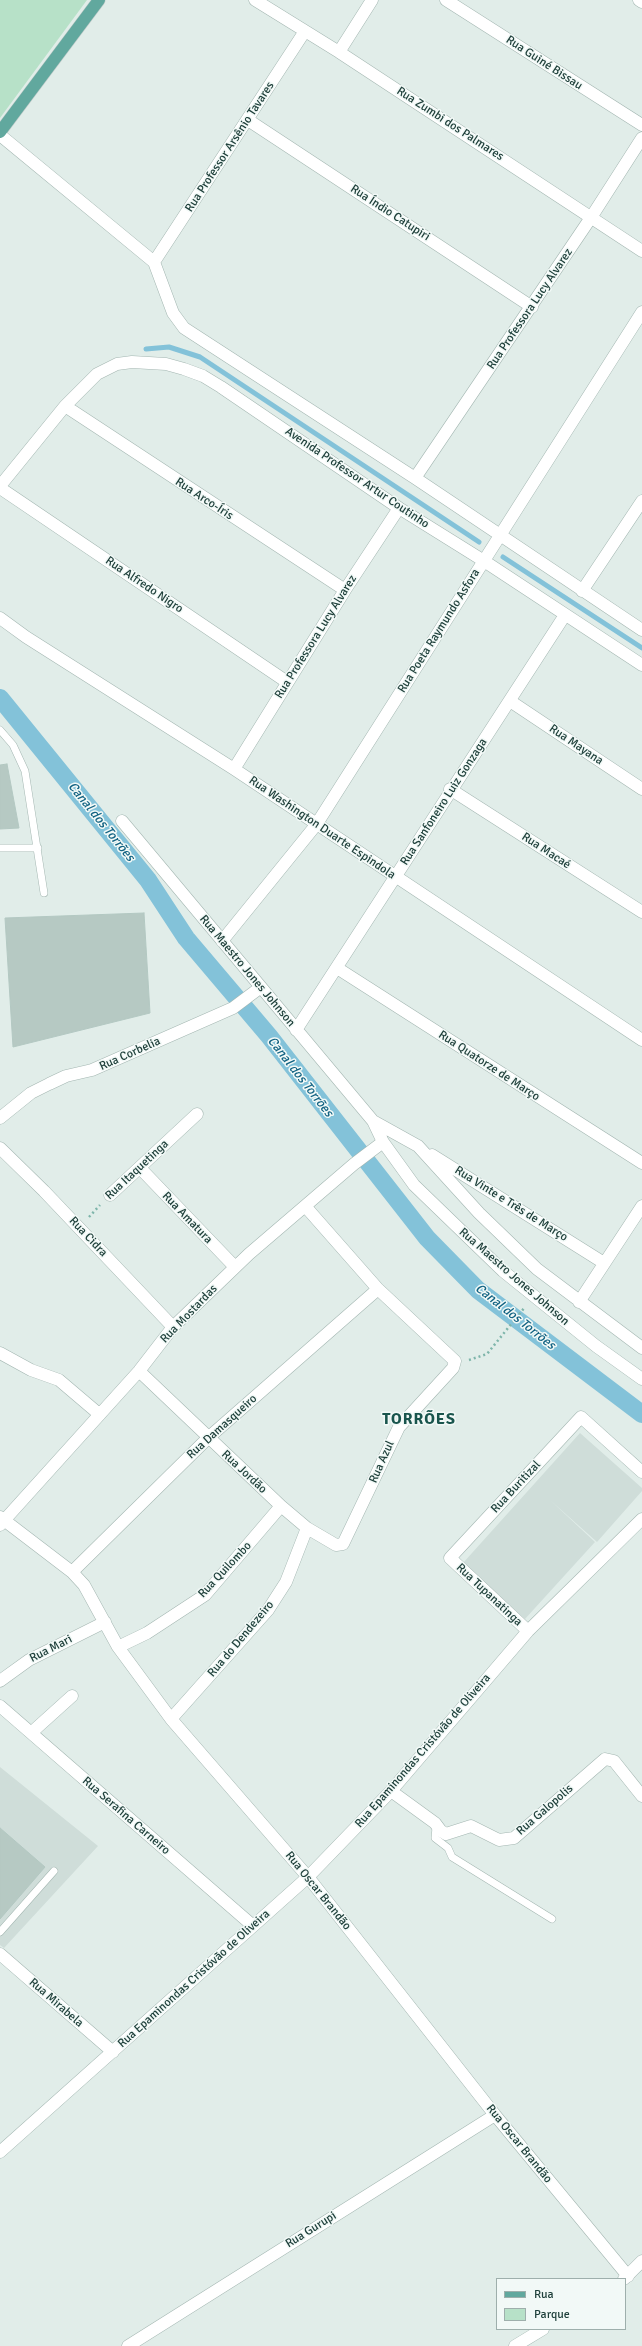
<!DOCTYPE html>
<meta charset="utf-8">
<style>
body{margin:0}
#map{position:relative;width:642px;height:2346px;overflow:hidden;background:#e1ede9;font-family:Signika,sans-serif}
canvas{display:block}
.legend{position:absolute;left:496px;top:2278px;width:130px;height:52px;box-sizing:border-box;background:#f2f9f7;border:1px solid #9eafac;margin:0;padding:5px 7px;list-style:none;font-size:12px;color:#1f403b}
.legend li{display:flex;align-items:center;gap:8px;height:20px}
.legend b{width:20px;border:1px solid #9eafac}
</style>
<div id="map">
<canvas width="642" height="2346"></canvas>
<ul class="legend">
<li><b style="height:5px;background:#61a89e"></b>Rua</li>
<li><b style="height:11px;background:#b7e1c8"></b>Parque</li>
</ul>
</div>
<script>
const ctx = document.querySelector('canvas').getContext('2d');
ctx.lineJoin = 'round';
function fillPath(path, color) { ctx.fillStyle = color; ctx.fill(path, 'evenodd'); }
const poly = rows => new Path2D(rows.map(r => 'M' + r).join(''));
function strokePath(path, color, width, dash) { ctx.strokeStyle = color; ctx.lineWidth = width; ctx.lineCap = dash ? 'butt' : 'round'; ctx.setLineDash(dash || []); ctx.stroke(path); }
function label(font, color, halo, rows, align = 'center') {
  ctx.font = font + ' Signika,sans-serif'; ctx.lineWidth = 3; ctx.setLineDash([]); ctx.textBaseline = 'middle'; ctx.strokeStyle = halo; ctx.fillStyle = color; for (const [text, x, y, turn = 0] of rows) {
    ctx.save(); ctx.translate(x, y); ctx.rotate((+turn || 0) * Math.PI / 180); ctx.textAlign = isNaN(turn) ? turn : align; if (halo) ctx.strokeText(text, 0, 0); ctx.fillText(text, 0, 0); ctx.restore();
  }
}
fillPath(poly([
 [580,1433,642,1488,642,1491,597,1542,550,1500,595,1542,525,1619,463,1563],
 [0,1767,98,1846,4,1948,0,1945]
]), '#cfddd9');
fillPath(poly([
 [0,0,87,0,0,118]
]), '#b7e1c8');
strokePath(poly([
 [146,349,169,347,200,357,479,542],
 [503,557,642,648]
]), '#83c2d9', 5);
strokePath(poly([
 [0,698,148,880,186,938,269,1036,427,1238,478,1290,642,1414]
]), '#83c2d9', 18);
const building = poly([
 [7,764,19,828,0,829,0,765,7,764],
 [144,913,150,1013,13,1047,5,918,144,913],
 [0,1828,45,1867,0,1919,0,1828]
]);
fillPath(building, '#b6c9c3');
strokePath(building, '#b3c8c2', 1);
const service = poly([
 [0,730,13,745,25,771,44,893],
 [0,848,38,848],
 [436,1827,435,1838,448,1848,452,1857,552,1919],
 [0,1932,54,1871]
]);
const minor = poly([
 [255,0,339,52,642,251],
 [446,0,642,125],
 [639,0,642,2],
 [339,52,372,0],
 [248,120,532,307],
 [0,135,154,262],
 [154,262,173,313,184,328,415,478,642,630],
 [154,262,305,31],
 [65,406,345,590],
 [415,478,592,216,642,138],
 [0,486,65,406,97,374,117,364,132,362,166,364,184,369,203,376,221,387,399,508,484,561,642,665],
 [0,488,287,682],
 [582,591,642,501],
 [0,618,26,637,234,769,642,1040],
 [510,701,642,789],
 [234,769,345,590,399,508],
 [450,789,642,912],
 [122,821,373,1121,383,1142,414,1185,503,1271,596,1346,642,1379],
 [222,941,316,825,642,312],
 [337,968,642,1163],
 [296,1030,565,615],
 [0,1118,31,1093,49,1084,66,1076,92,1070,233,1008,261,987],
 [373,1121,418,1146,479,1213,537,1269,642,1348],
 [0,1148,44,1191,173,1327],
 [432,1155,604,1263],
 [140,1168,235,1267],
 [110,1195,197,1114],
 [579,1302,642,1206],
 [0,1353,31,1370,59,1380,99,1414],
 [139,1371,281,1506,307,1528,336,1545,343,1544,399,1427,453,1368,455,1361,378,1289,305,1206],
 [0,1517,72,1572,84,1585,118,1647,171,1719,308,1877,495,2115,628,2276],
 [0,1525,139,1371,173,1327,249,1254,354,1164,383,1142],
 [72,1572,208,1438,378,1289],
 [528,1631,450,1558,581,1417,642,1472],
 [118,1647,147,1633,205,1595,281,1506],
 [0,1681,29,1660,105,1622],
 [0,1706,252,1925],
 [171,1719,268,1610,286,1582,307,1528],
 [31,1733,72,1696],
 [391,1791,435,1823,441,1831,446,1834,471,1826,499,1840,514,1838,605,1759,614,1761,642,1796],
 [0,1954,113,2052],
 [0,2152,308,1877,391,1791,528,1631,642,1519],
 [128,2346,495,2115]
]);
const tertiary = poly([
 [624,2279,642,2261],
 [515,2346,543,2329]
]);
const primary = poly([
 [0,132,99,0]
]);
strokePath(service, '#a3b6b1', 8);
strokePath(minor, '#a3b6b1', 13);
strokePath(tertiary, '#a3b6b1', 13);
strokePath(primary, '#c0cac8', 13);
strokePath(poly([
 [89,1217,100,1205],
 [469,1360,487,1354,525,1307]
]), '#7eb5aa', 2.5, [2, 3]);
strokePath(service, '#fff', 7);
strokePath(minor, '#fff', 12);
strokePath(tertiary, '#fff', 12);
strokePath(primary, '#61a89e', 12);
label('12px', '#1f403b', '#f2f9f7', [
 ["Rua Guiné Bissau",544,63,33],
 ["Rua Zumbi dos Palmares",450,124,33],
 ["Rua Professor Arsênio Tavares",230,147,-57],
 ["Rua Índio Catupiri",390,213,33],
 ["Rua Professora Lucy Alvarez",530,309,-56],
 ["Avenida Professor Artur Coutinho",357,478,34],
 ["Rua Arco-Íris",204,499,33],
 ["Rua Alfredo Nigro",144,585,34],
 ["Rua Poeta Raymundo Asfora",439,631,-58],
 ["Rua Professora Lucy Alvarez",316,637,-58],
 ["Rua Mayana",576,745,34],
 ["Rua Sanfoneiro Luiz Gonzaga",444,802,-57],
 ["Rua Washington Duarte Espindola",322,828,34],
 ["Rua Macaé",546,851,33],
 ["Rua Maestro Jones Johnson",247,971,50],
 ["Rua Corbelia",130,1054,-24],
 ["Rua Quatorze de Março",489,1066,33],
 ["Rua Itaquetinga",137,1170,-43],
 ["Rua Vinte e Três de Março",511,1204,32],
 ["Rua Amatura",187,1218,46],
 ["Rua Cidra",88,1237,47],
 ["Rua Maestro Jones Johnson",514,1277,41],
 ["Rua Mostardas",189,1314,-46],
 ["Rua Damasqueiro",222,1427,-42],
 ["Rua Azul",382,1462,-66],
 ["Rua Jordão",244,1472,43],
 ["Rua Buritizal",516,1487,-47],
 ["Rua Quilombo",225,1570,-47],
 ["Rua Tupanatinga",489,1595,43],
 ["Rua do Dendezeiro",241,1639,-50],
 ["Rua Mari",51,1649,-27],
 ["Rua Epaminondas Cristóvão de Oliveira",423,1751,-49],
 ["Rua Galopolis",545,1810,-41],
 ["Rua Serafina Carneiro",126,1816,41],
 ["Rua Oscar Brandão",318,1891,51],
 ["Rua Epaminondas Cristóvão de Oliveira",194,1979,-42],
 ["Rua Mirabela",56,2003,41],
 ["Rua Oscar Brandão",519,2144,51],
 ["Rua Gurupi",311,2230,-32]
]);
label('italic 13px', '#126383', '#f2f9f7', [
 ["Canal dos Torrões",101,822,51],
 ["Canal dos Torrões",300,1077,52],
 ["Canal dos Torrões",515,1317,38]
]);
ctx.letterSpacing = '1px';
label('bold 16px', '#19554d', '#f2f9f7', [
 ["TORRÕES",419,1420]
]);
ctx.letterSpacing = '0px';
</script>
